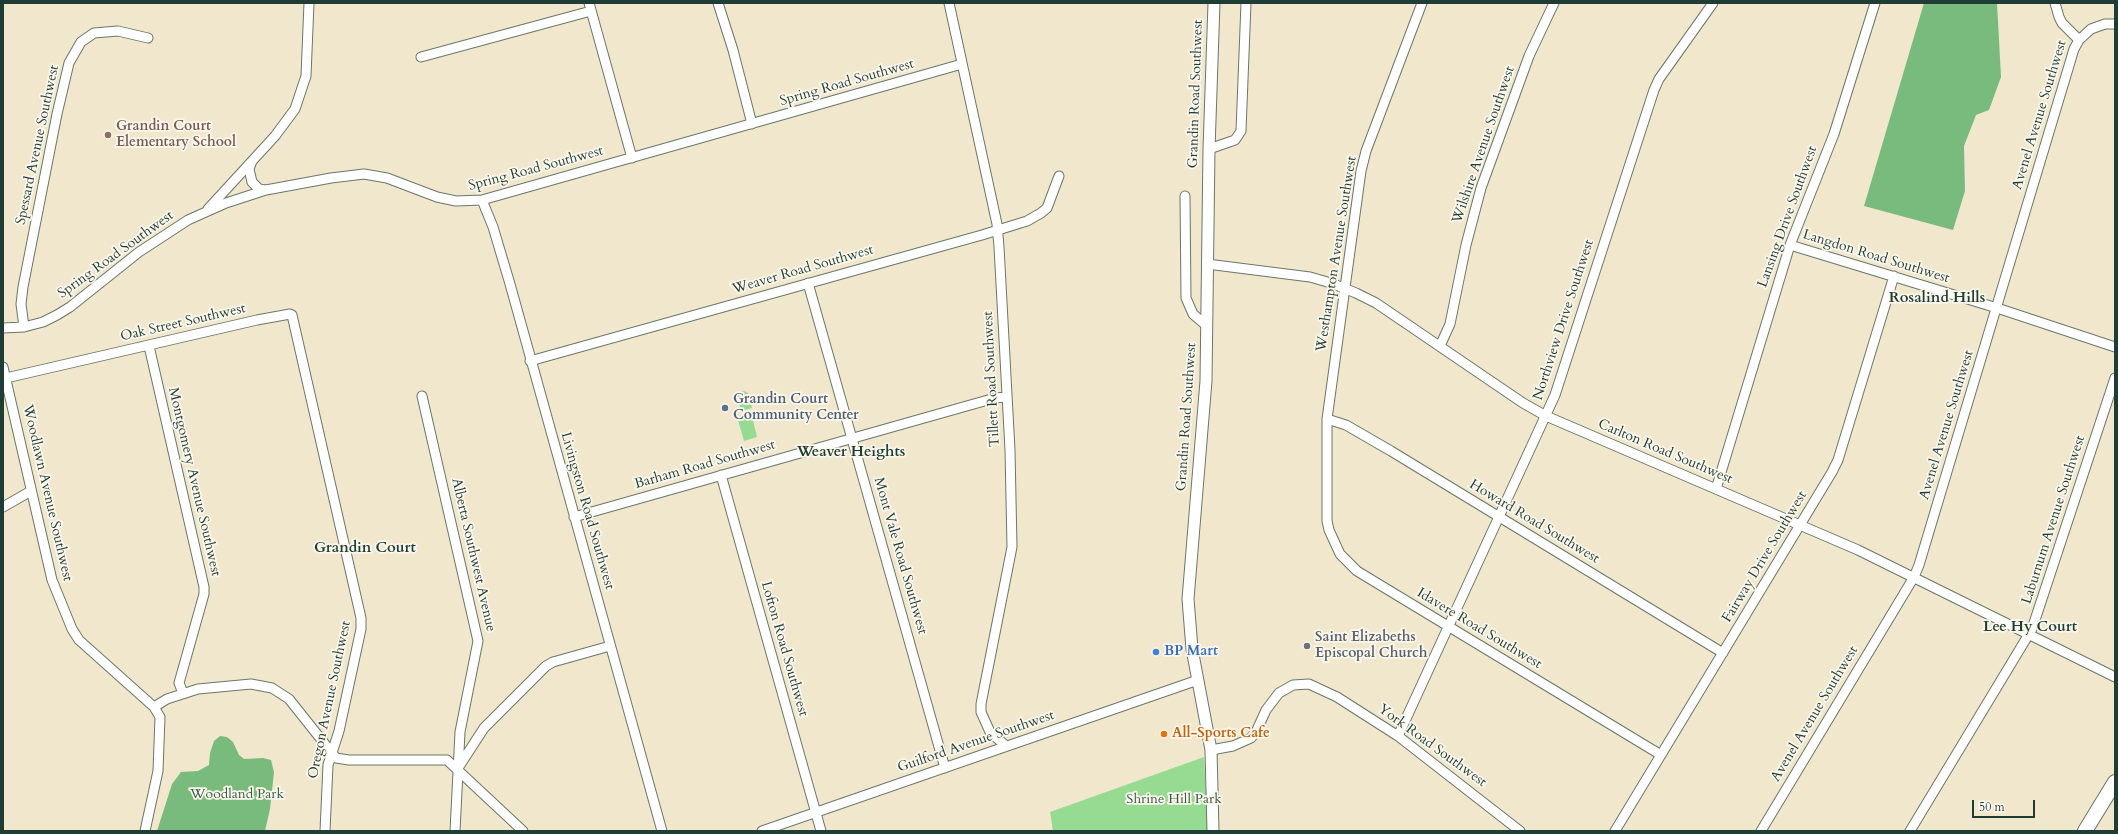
<!DOCTYPE html>
<style>
body{margin:0}
#map{position:relative;width:2118px;height:834px;overflow:hidden;background:#f1e7cd;font-family:Cardo,serif}
canvas{display:block}
.frame{position:absolute;inset:0;border:4px solid #1f3d34;pointer-events:none}
.scale{position:absolute;left:1972px;top:800px;width:63px;height:18px;box-sizing:border-box;border:2px solid #1f3d34;border-top:0;padding-left:5px;font-size:12px;line-height:14px;white-space:nowrap;color:#1f3d34;-webkit-text-stroke:3px #fbf7ec;paint-order:stroke}
</style>
<div id="map">
<canvas width="2118" height="834"></canvas>
<div class="frame"></div>
<div class="scale">50 m</div>
</div>
<script>
const ctx = document.querySelector('canvas').getContext('2d');
ctx.lineJoin = 'round';
function fillPath(path, color) { ctx.fillStyle = color; ctx.fill(path, 'evenodd'); }
const poly = rows => new Path2D(rows.map(r => 'M' + r).join(''));
function strokePath(path, color, width, dash) { ctx.strokeStyle = color; ctx.lineWidth = width; ctx.lineCap = dash ? 'butt' : 'round'; ctx.setLineDash(dash || []); ctx.stroke(path); }
function label(font, color, halo, rows, align = 'center') {
  ctx.font = font + ' Cardo,serif'; ctx.lineWidth = 3.5; ctx.setLineDash([]); ctx.textBaseline = 'middle'; ctx.strokeStyle = halo; ctx.fillStyle = color; for (const [text, x, y, turn = 0] of rows) {
    ctx.save(); ctx.translate(x, y); ctx.rotate((+turn || 0) * Math.PI / 180); ctx.textAlign = isNaN(turn) ? turn : align; if (halo) ctx.strokeText(text, 0, 0); ctx.fillText(text, 0, 0); ctx.restore();
  }
}
fillPath(poly([
 [744,391,748,393,752,408,741,411,737,396,738,393],
 [752,416,757,437,744,441,738,420],
 [1204,757,1208,831,1053,831,1050,812]
]), '#97db92');
fillPath(poly([
 [1924,3,1997,3,2001,77,1989,110,1976,115,1964,146,1965,191,1953,230,1864,206],
 [220,736,227,737,233,742,239,755,244,759,263,758,271,760,274,772,270,809,265,831,157,831,172,784,181,772,198,771,209,765,210,753,214,741]
]), '#79bb7c');
const minor = poly([
 [589,3,632,158],
 [718,3,733,50,752,124],
 [949,3,997,224,999,247,1010,450,1012,547,981,704,981,712,990,732,1006,746],
 [1422,3,1366,151,1361,171,1327,419,1327,521,1329,530,1340,554,1357,571,1661,755],
 [2055,3,2059,17,2062,23,2079,40],
 [421,57,591,11],
 [1209,149,1235,140,1241,131,1246,3],
 [252,161,249,169,252,182,259,189,266,190],
 [1185,196,1186,298,1193,314,1207,326],
 [482,200,493,227,510,284,662,831],
 [208,209,275,136,295,109,306,76,309,3],
 [1790,245,1997,308,2115,347],
 [1207,264,1310,277,1331,283,1356,293,1376,303,1523,403,1546,416,1858,550,2115,677],
 [808,283,945,768],
 [24,327,21,304,23,287,57,114,69,63,81,42,94,33,118,31,148,38],
 [3,328,24,327,43,322,57,315,70,307,139,252,188,220,226,203,266,190,331,178,364,174,387,178,437,197,456,201,482,200,962,64],
 [149,346,204,587,204,594,179,683,183,693],
 [1440,346,1450,324,1466,245,1481,188,1529,56,1554,3],
 [530,361,982,235,1027,221,1041,213,1047,208,1059,176],
 [3,367,52,580,72,629,79,640,154,707,160,717,158,771,145,831],
 [6,378,257,320,290,314,292,315,361,618,361,629,339,731,328,765,325,831],
 [422,396,478,641,460,732,455,831],
 [1327,419,1346,425,1391,451,1723,653],
 [721,475,821,831],
 [1716,489,1790,245,1834,134,1875,3],
 [3,507,31,491],
 [574,517,995,398,1006,397],
 [154,707,167,699,198,689,251,684,272,688,289,699,336,758,349,760,447,760,523,831],
 [1398,736,1555,395,1654,90,1659,79,1713,3],
 [1211,750,1233,746,1251,738,1256,732,1266,710,1279,693,1293,685,1309,684,1337,697,1398,736,1520,831],
 [458,768,484,728,546,666,553,662,610,646],
 [762,831,1198,680],
 [1615,831,1832,472,1838,460,1894,276],
 [1761,831,1914,577,1919,565,2074,49,2079,40,2091,29,2105,24,2115,24],
 [1910,831,2032,629,2115,378]
]);
const tertiary = poly([
 [1213,831,1211,750,1192,649,1188,599,1206,381,1209,149,1214,3]
]);
const primary = poly([
 [2085,831,2115,782]
]);
strokePath(minor, '#68786a', 11);
strokePath(tertiary, '#68786a', 13);
strokePath(primary, '#68786a', 16);
strokePath(minor, '#fff', 9);
strokePath(tertiary, '#fff', 11);
strokePath(primary, '#fff', 14);
for (const [x, y, r, color] of [
 [108,135,4,"#8d6e63"],
 [725,408,4,"#5c6f8a"],
 [1307,646,4,"#6b7280"],
 [1156,652,4,"#3f7fe0"],
 [1164,734,4,"#e8710a"]
]) { const dot = new Path2D(); dot.arc(x, y, r, 0, 2 * Math.PI); ctx.fillStyle = color; ctx.fill(dot); strokePath(dot, '#fbf7ec', 1.5); }
label('14px', '#1f3d34', '#fbf7ec', [
 ["Spring Road Southwest",847,83,-16],
 ["Grandin Road Southwest",1196,94,-88],
 ["Avenel Avenue Southwest",2040,115,-73],
 ["Spessard Avenue Southwest",38,145,-78],
 ["Wilshire Avenue Southwest",1484,145,-71],
 ["Spring Road Southwest",536,169,-15],
 ["Lansing Drive Southwest",1788,217,-70],
 ["Westhampton Avenue Southwest",1337,254,-81],
 ["Spring Road Southwest",116,255,-36],
 ["Langdon Road Southwest",1876,257,17],
 ["Weaver Road Southwest",803,270,-16],
 ["Northview Drive Southwest",1564,320,-72],
 ["Oak Street Southwest",183,323,-13],
 ["Tillett Road Southwest",992,379,-93],
 ["Grandin Road Southwest",1187,417,-86],
 ["Avenel Avenue Southwest",1947,425,-73],
 ["Carlton Road Southwest",1665,452,23],
 ["Barham Road Southwest",705,465,-16],
 ["Montgomery Avenue Southwest",194,482,77],
 ["Woodlawn Avenue Southwest",47,493,77],
 ["Livingston Road Southwest",587,511,74],
 ["Laburnum Avenue Southwest",2054,520,-72],
 ["Howard Road Southwest",1534,522,31],
 ["Alberta Southwest Avenue",473,555,77],
 ["Mont Vale Road Southwest",900,556,74],
 ["Fairway Drive Southwest",1765,557,-59],
 ["Idavere Road Southwest",1479,629,31],
 ["Lofton Road Southwest",784,649,74],
 ["Oregon Avenue Southwest",330,700,-78],
 ["Avenel Avenue Southwest",1815,714,-59],
 ["Guilford Avenue Southwest",976,742,-19],
 ["York Road Southwest",1432,746,36]
]);
label('bold 14px', '#785e54', '#fbf7ec', [
 ["Grandin Court",116,127],
 ["Elementary School",116,143]
], 'left');
label('bold 14px', '#4e5e75', '#fbf7ec', [
 ["Grandin Court",733,400],
 ["Community Center",733,416]
], 'left');
label('bold 14px', '#5b616d', '#fbf7ec', [
 ["Saint Elizabeths",1315,638],
 ["Episcopal Church",1315,654]
], 'left');
label('bold 14px', '#366cbe', '#fbf7ec', [
 ["BP Mart",1164,652]
], 'left');
label('bold 14px', '#c56008', '#fbf7ec', [
 ["All-Sports Cafe",1172,734]
], 'left');
label('14px', '#375d47', '#fbf7ec', [
 ["Woodland Park",237,795],
 ["Shrine Hill Park",1174,800]
]);
label('bold 15px', '#1f3d34', '#fbf7ec', [
 ["Rosalind Hills",1937,299],
 ["Weaver Heights",851,453],
 ["Grandin Court",365,549],
 ["Lee Hy Court",2030,628]
]);
</script>
